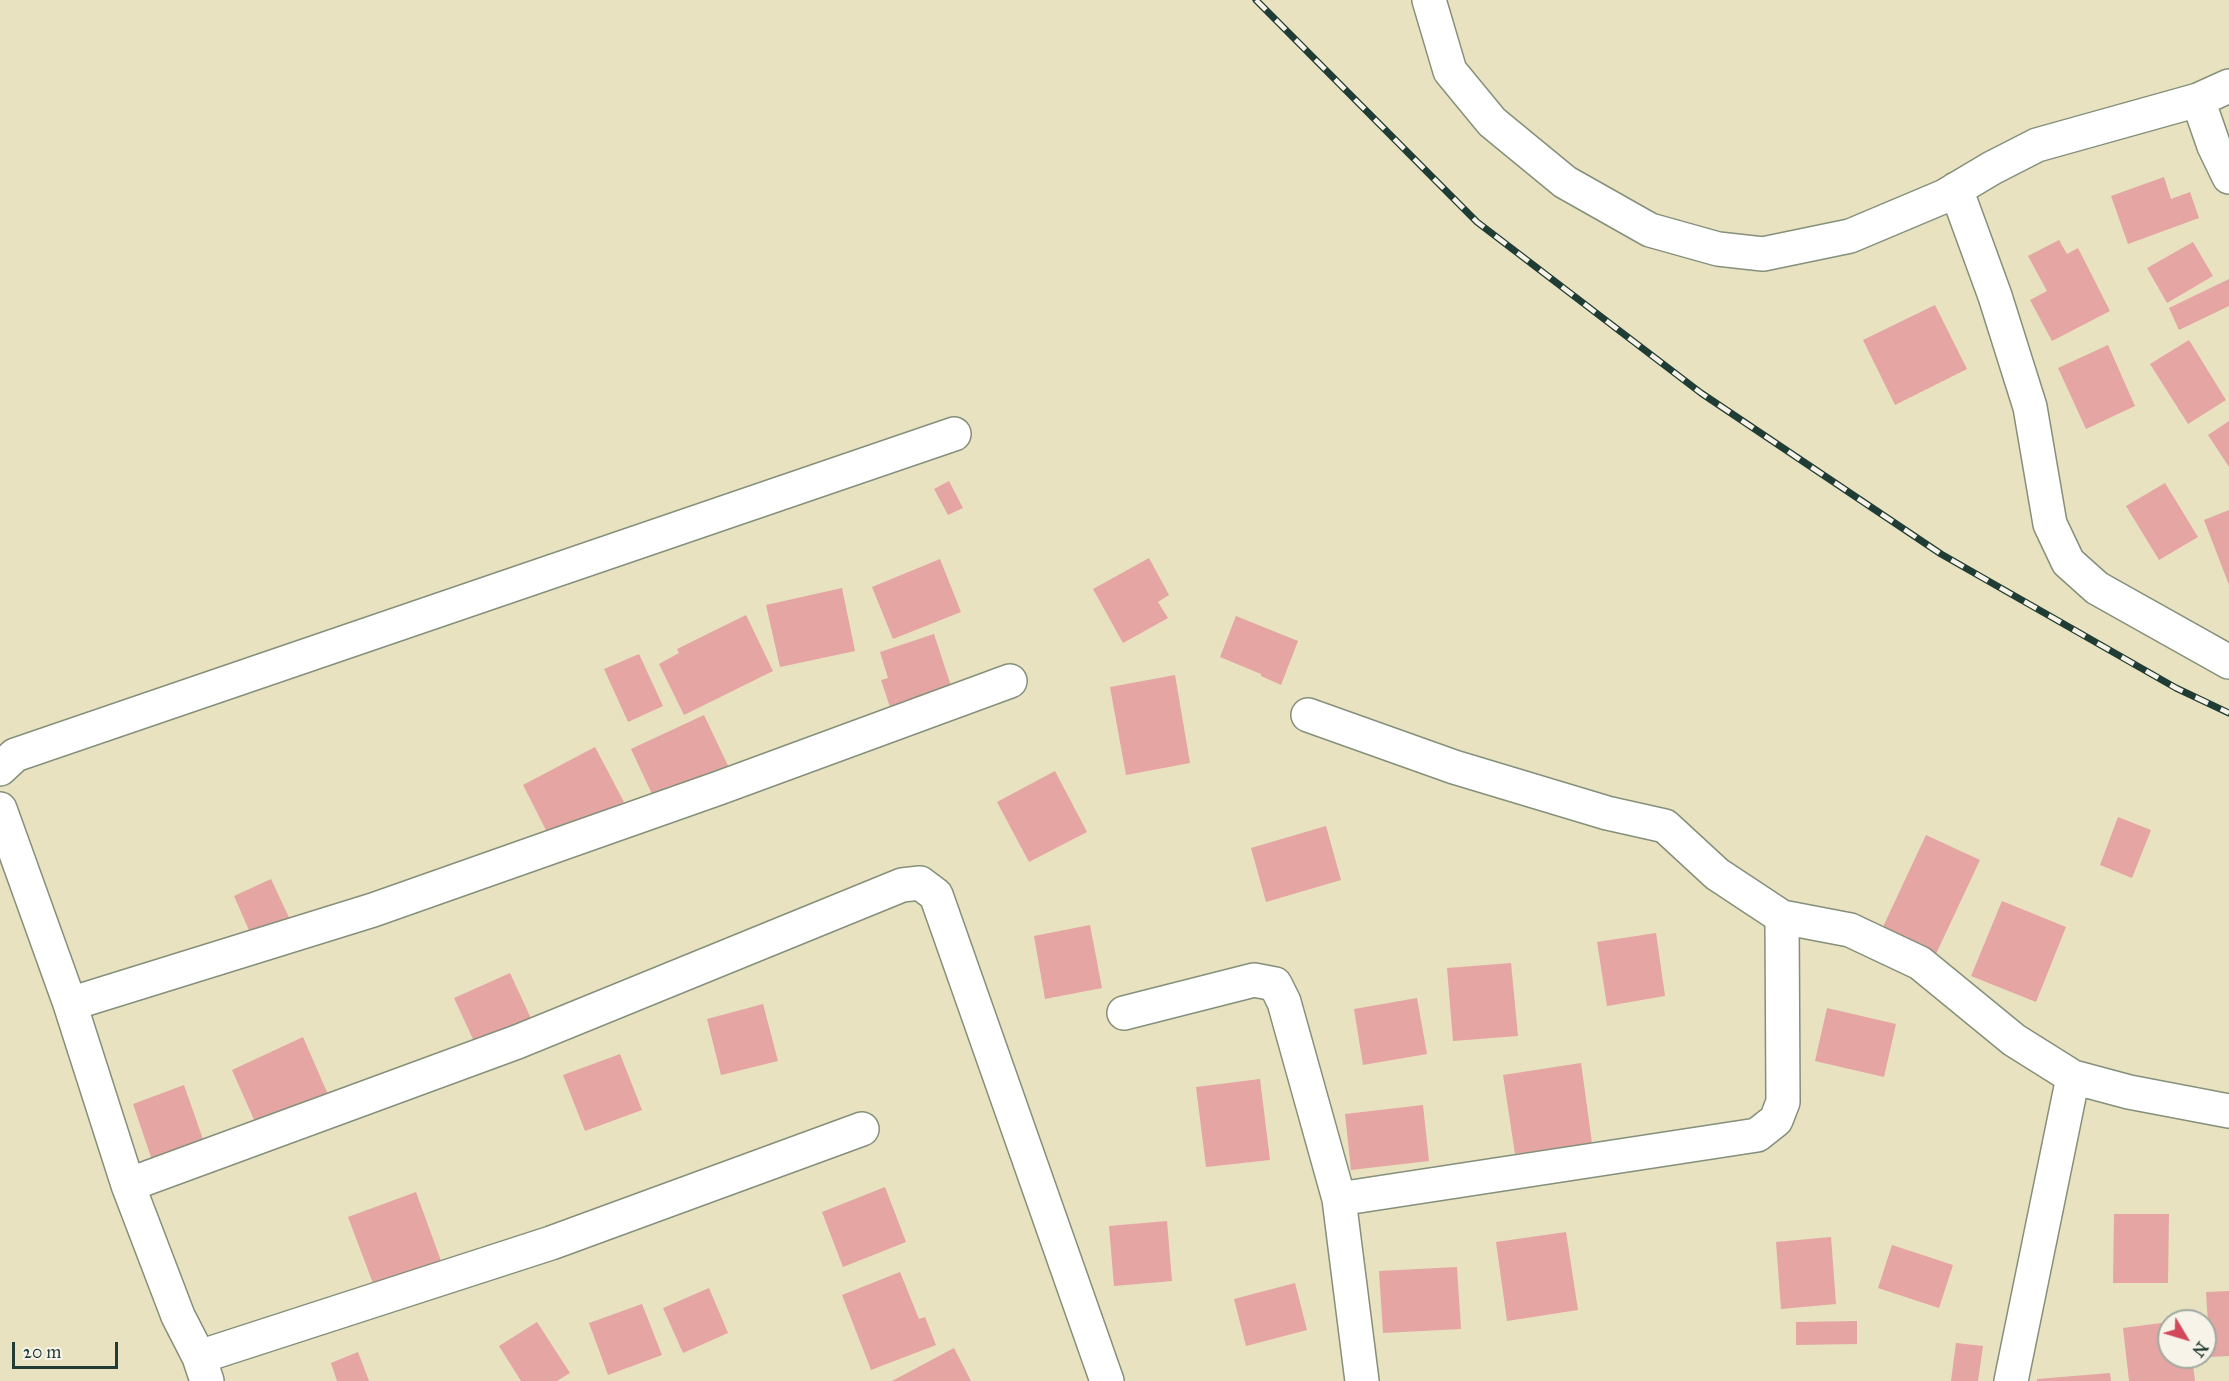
<!DOCTYPE html>
<style>
body{margin:0}
#map{position:relative;width:2229px;height:1381px;overflow:hidden;background:#e8e2c1;font-family:"IM FELL Great Primer",serif}
canvas{display:block}
.north{position:absolute;left:2157px;top:1309px;width:60px;height:60px;box-sizing:border-box;background:#f7f3e8;border:2px solid #a1aaa0;border-radius:50%;rotate:128deg;font-size:16px;font-weight:700;line-height:24px;text-align:center;color:#1f3d34}
.north::after{content:'';display:block;margin:auto;width:21px;height:27px;background:#d1495b;clip-path:polygon(50% 0,100% 100%,50% 72%,0 100%)}
.scale{position:absolute;left:12px;top:1342px;width:106px;height:27px;box-sizing:border-box;border:3px solid #1f3d34;border-top:0;padding-left:8px;font-size:18px;line-height:21px;white-space:nowrap;color:#1f3d34;-webkit-text-stroke:4px #f7f3e8;paint-order:stroke}
</style>
<div id="map">
<canvas width="2229" height="1381"></canvas>
<div class="north">N</div>
<div class="scale">20 m</div>
</div>
<script>
const ctx = document.querySelector('canvas').getContext('2d');
ctx.lineJoin = 'round';
function fillPath(path, color) { ctx.fillStyle = color; ctx.fill(path, 'evenodd'); }
const poly = rows => new Path2D(rows.map(r => 'M' + r).join(''));
function strokePath(path, color, width, dash) { ctx.strokeStyle = color; ctx.lineWidth = width; ctx.lineCap = dash ? 'butt' : 'round'; ctx.setLineDash(dash || []); ctx.stroke(path); }
fillPath(poly([
 [2164,177,2171,199,2190,192,2199,218,2128,244,2111,196],
 [2059,240,2067,254,2078,248,2110,311,2052,341,2030,300,2047,291,2028,256],
 [2193,242,2213,276,2167,303,2147,268],
 [2229,279,2229,306,2179,330,2169,308],
 [1935,305,1967,369,1895,405,1863,340],
 [2189,340,2226,400,2188,424,2150,364],
 [2108,345,2135,406,2086,429,2058,368],
 [2229,421,2229,467,2208,435],
 [949,481,963,508,948,515,934,489],
 [2165,483,2198,537,2159,560,2126,506],
 [2229,510,2229,585,2204,520],
 [1149,558,1169,595,1158,602,1168,618,1123,643,1093,589],
 [940,559,961,612,893,639,872,587],
 [842,588,855,651,780,667,766,605],
 [746,615,773,671,684,715,659,664,679,653,677,649],
 [1236,616,1298,641,1281,685,1261,676,1261,674,1220,657],
 [934,634,952,689,891,710,881,680,888,678,880,652],
 [639,654,663,706,628,722,604,669],
 [1175,675,1190,763,1126,775,1110,687],
 [704,715,731,772,658,807,631,749],
 [595,747,624,802,551,840,523,785],
 [1055,771,1087,832,1029,862,997,802],
 [2118,817,2151,830,2132,878,2100,865],
 [1326,826,1341,880,1266,902,1251,848],
 [1926,835,1980,860,1935,956,1881,931],
 [271,879,293,926,255,944,234,896],
 [2002,901,2066,927,2036,1002,1971,976],
 [1090,925,1102,988,1045,999,1034,936],
 [1656,933,1665,996,1607,1006,1597,942],
 [1511,963,1518,1036,1453,1041,1447,968],
 [510,973,534,1025,478,1050,454,998],
 [1417,998,1427,1054,1363,1065,1354,1009],
 [763,1004,778,1061,721,1075,707,1019],
 [1827,1008,1896,1024,1884,1077,1815,1061],
 [303,1037,330,1099,259,1131,232,1070],
 [620,1054,642,1110,585,1131,563,1075],
 [1581,1063,1592,1143,1515,1154,1503,1075],
 [1260,1079,1270,1160,1206,1167,1196,1087],
 [184,1085,205,1145,153,1163,133,1104],
 [1423,1105,1429,1161,1351,1170,1345,1114],
 [885,1187,906,1242,843,1267,822,1212],
 [416,1192,441,1261,374,1286,348,1217],
 [2114,1214,2169,1214,2168,1283,2113,1283],
 [1167,1221,1172,1281,1114,1286,1109,1226],
 [1566,1232,1578,1310,1507,1321,1496,1242],
 [1831,1237,1836,1304,1781,1309,1776,1242],
 [1892,1245,1953,1265,1939,1308,1878,1288],
 [1457,1267,1461,1329,1383,1333,1379,1271],
 [900,1272,919,1319,925,1317,936,1345,871,1370,842,1295],
 [1295,1283,1307,1330,1246,1346,1234,1299],
 [709,1288,728,1333,683,1353,663,1308],
 [2229,1291,2229,1356,2210,1357,2206,1292],
 [642,1304,662,1355,608,1375,589,1323],
 [1857,1321,1857,1344,1796,1345,1796,1322],
 [537,1322,570,1373,557,1381,521,1381,499,1346],
 [2169,1322,2169,1357,2192,1357,2195,1381,2129,1381,2123,1328],
 [1956,1343,1983,1346,1978,1381,1951,1381],
 [954,1348,971,1381,892,1381],
 [358,1352,369,1381,337,1381,331,1363],
 [2110,1373,2111,1381,2037,1381,2037,1379]
]), '#e4a5a3');
const minor = poly([
 [1429,0,1450,71,1492,122,1565,182,1650,230,1718,249,1763,254,1850,236,1945,196,1992,168,2037,145,2198,100,2229,86],
 [2198,100,2214,146,2229,177],
 [1956,189,1995,296,2030,407,2050,524,2068,562,2097,588,2229,662],
 [1308,715,1454,767,1607,813,1665,826,1717,874,1782,917,1850,930,1920,963,2014,1040,2073,1077,2129,1092,2229,1111],
 [0,769,15,755,954,434],
 [0,809,70,1004,128,1185,178,1316,199,1357,207,1381],
 [70,1004,373,910,719,788,1010,681],
 [1124,1013,1254,980,1275,984,1284,1002,1339,1199,1362,1381],
 [128,1185,517,1042,902,885,920,883,936,895,1107,1381],
 [1339,1199,1757,1135,1776,1120,1783,1102,1782,917],
 [199,1357,551,1243,862,1129],
 [2011,1381,2073,1077]
]);
strokePath(minor, '#84907a', 36);
strokePath(minor, '#fff', 33);
const rail = poly([
 [1256,0,1477,222,1701,393,1941,554,2176,688,2229,713]
]);
strokePath(rail, '#1f3d34', 7);
strokePath(rail, '#f7f3e8', 4.5, [14]);
</script>
